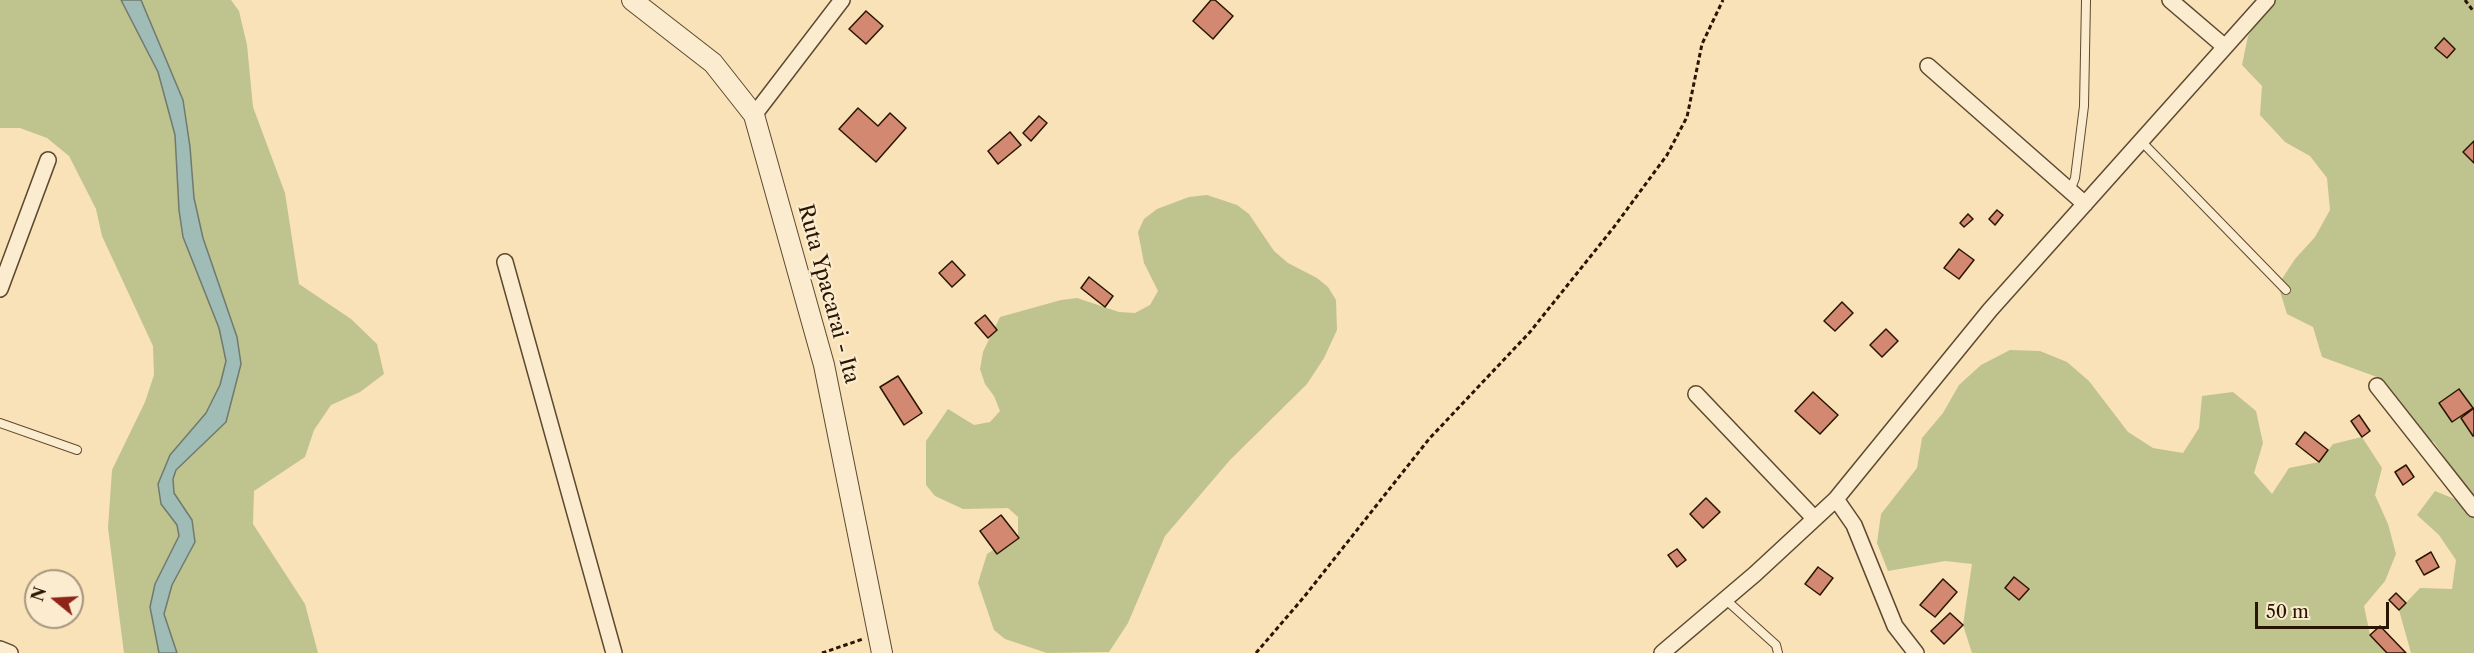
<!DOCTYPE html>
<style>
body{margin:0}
#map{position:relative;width:2474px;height:653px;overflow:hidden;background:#f9e2b7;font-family:"Libre Caslon Text",serif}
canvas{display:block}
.north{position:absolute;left:24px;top:569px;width:60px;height:60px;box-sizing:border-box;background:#fbecd0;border:2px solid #a7967e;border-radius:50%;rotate:288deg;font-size:16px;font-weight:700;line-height:24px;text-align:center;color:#291602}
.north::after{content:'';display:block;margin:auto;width:21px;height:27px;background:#8f2418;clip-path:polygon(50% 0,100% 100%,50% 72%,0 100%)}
.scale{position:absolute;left:2255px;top:602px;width:134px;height:27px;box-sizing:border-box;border:3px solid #291602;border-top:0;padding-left:8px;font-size:18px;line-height:21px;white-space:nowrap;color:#291602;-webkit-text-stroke:4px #fbecd0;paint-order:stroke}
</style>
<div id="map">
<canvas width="2474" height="653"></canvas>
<div class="north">N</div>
<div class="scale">50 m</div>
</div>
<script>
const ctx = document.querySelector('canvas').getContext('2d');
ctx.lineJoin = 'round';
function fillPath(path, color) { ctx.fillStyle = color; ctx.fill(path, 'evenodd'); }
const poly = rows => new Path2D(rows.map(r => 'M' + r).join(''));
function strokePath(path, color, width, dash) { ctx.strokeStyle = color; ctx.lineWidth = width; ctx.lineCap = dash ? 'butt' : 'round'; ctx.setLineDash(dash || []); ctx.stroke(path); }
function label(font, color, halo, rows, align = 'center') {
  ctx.font = font + ' "Libre Caslon Text",serif'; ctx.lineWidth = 4.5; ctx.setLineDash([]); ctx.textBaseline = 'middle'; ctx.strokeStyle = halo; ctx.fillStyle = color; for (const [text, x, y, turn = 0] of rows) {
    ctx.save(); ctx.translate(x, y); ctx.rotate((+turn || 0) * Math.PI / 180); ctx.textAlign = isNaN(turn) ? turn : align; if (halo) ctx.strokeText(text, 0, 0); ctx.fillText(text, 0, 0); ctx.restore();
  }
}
fillPath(poly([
 [0,0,231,0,239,11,247,45,253,107,285,193,299,284,351,319,377,344,384,374,360,392,331,405,314,430,305,457,254,491,253,524,305,604,318,653,124,653,108,528,112,470,145,402,154,375,153,346,102,236,96,209,69,156,47,138,20,128,0,128],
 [2272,0,2474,0,2474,501,2434,442,2406,431,2394,403,2377,377,2322,357,2313,327,2287,314,2278,285,2295,259,2315,237,2330,210,2327,178,2310,156,2285,142,2260,115,2262,86,2242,65,2248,36],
 [1207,195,1237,205,1249,214,1274,251,1288,263,1317,278,1328,287,1336,300,1337,330,1324,358,1307,384,1230,460,1165,536,1128,623,1109,652,1047,653,1005,639,994,630,978,583,987,554,1002,544,1018,538,1018,517,1008,508,963,509,935,496,926,485,926,441,948,409,974,425,990,422,1000,411,994,396,985,384,980,369,983,352,1000,317,1061,300,1077,298,1119,312,1135,313,1150,305,1158,291,1144,263,1138,232,1144,219,1157,209,1189,197],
 [2010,350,2040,351,2067,362,2089,381,2128,432,2153,448,2183,453,2199,428,2202,396,2233,392,2256,411,2263,443,2254,473,2272,494,2289,468,2319,462,2333,444,2362,437,2382,468,2375,495,2388,524,2396,554,2385,581,2364,606,2370,635,2387,653,1972,653,1963,625,1972,564,1945,561,1888,571,1877,543,1881,514,1917,468,1922,438,1943,413,1959,385,1981,365],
 [2435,491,2462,502,2474,511,2474,653,2411,653,2399,610,2420,588,2452,589,2456,560,2439,535,2417,515]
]), '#bfc38e');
const water = poly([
 [121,0,141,0,183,100,190,147,194,198,203,238,237,337,241,364,226,422,176,470,173,479,174,493,192,520,195,542,172,585,164,614,177,653,159,653,150,607,155,584,179,536,177,525,161,504,158,484,170,455,206,413,220,385,226,361,219,328,183,237,179,210,175,135,158,72,121,0]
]);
fillPath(water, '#a0bcb6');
strokePath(water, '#707a6e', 1.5);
const building = poly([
 [1211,0,1215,0,1233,16,1213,39,1193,21,1211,0],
 [866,11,883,26,866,44,849,29,866,11],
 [2444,38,2455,49,2447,58,2435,48,2444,38],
 [858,108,878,126,890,113,906,128,876,162,839,129,858,108],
 [1039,116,1047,123,1031,141,1023,133,1039,116],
 [1010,132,1021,145,998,164,988,151,1010,132],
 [2474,141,2474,163,2463,152,2474,141],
 [1997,210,2003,215,1995,225,1989,219,1997,210],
 [1968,214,1973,219,1964,227,1960,223,1968,214],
 [1959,249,1974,260,1959,279,1944,268,1959,249],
 [952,261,965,275,952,287,939,273,952,261],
 [1089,277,1113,296,1105,307,1081,288,1089,277],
 [1842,302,1853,313,1835,331,1824,321,1842,302],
 [985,315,997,330,988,338,975,323,985,315],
 [1886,329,1898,341,1882,357,1870,345,1886,329],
 [898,376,922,413,904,425,880,387,898,376],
 [2459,389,2473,408,2452,422,2439,403,2459,389],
 [1813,392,1838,415,1820,434,1795,411,1813,392],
 [2474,408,2474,436,2473,436,2461,418,2474,408],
 [2359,415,2370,431,2362,437,2351,421,2359,415],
 [2305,432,2328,450,2319,462,2296,444,2305,432],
 [2406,465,2414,477,2403,485,2395,472,2406,465],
 [1706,498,1720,512,1703,528,1690,514,1706,498],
 [1001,515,1019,538,997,554,980,531,1001,515],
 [1677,549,1686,560,1677,567,1668,555,1677,549],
 [2431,552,2439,567,2424,575,2416,561,2431,552],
 [1818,567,1833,578,1820,595,1805,584,1818,567],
 [2014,577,2029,589,2019,600,2005,588,2014,577],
 [1943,579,1957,592,1935,617,1920,605,1943,579],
 [2396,593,2406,603,2399,610,2389,600,2396,593],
 [1950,613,1963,625,1944,644,1931,631,1950,613],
 [2380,626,2406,653,2387,653,2370,635,2380,626]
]);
fillPath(building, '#d38871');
strokePath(building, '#291602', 1.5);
const service = poly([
 [2141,141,2286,290],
 [2070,191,2075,178,2084,106,2086,0],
 [0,423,77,450],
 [1725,599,1776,645,1778,653]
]);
const minor = poly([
 [2170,0,2225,47],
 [1928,66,2085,204],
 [754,115,842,0],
 [505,262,614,653],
 [0,289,48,160],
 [2377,386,2474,509],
 [1696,394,1814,518],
 [1836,499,1854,525,1895,626,1916,653],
 [0,649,10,653],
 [1662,653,1755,574,1836,499,1990,310,2267,0]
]);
const tertiary = poly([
 [632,0,713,63,754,115,824,365,882,653]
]);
strokePath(service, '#5d492f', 10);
strokePath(minor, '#5d492f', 18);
strokePath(tertiary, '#5d492f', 22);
strokePath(poly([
 [2465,0,2474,12],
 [822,653,863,639],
 [1256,653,1304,597,1429,439,1530,332,1614,227,1667,155,1687,117,1702,44,1723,0]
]), '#291602', 3, [4.5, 3]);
strokePath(service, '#fbecd0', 8);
strokePath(minor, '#fbecd0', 15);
strokePath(tertiary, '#fbecd0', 20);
label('21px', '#291602', '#fbecd0', [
 ["Ruta Ypacarai - Ita",828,294,75]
]);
</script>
